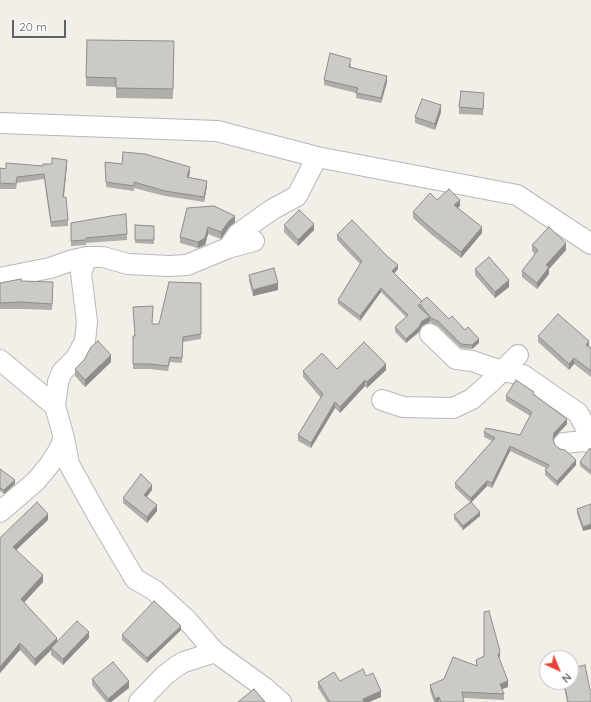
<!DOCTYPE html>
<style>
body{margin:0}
#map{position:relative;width:591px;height:702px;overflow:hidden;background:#f1efe8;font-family:Quicksand,sans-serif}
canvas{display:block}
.north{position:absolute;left:539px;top:650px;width:40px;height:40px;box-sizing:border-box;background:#fff;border:1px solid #bfc1c3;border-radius:50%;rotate:136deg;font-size:11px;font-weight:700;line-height:16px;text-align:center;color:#5f6368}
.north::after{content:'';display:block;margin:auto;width:14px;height:18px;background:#ea4335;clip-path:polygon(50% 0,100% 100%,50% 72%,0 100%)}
.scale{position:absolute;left:12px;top:20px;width:54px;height:18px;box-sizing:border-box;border:2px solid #5f6368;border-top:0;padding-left:5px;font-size:12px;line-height:14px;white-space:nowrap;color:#5f6368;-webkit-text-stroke:3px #fff;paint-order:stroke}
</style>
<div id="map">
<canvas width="591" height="702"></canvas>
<div class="north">N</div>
<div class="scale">20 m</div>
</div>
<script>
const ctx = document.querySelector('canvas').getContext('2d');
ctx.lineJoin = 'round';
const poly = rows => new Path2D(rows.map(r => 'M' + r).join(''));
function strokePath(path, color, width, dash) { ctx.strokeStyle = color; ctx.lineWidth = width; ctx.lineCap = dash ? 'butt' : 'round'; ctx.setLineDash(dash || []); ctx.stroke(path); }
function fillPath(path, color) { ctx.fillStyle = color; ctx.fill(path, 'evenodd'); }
const street = poly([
 [0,123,217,131,317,157,517,195,591,244],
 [228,248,238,234,253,223,273,209,297,196,317,157],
 [0,278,50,268,73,260,87,257,103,257,128,264,169,266,187,265,228,248,254,241],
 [430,334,456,359,472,361,502,371,523,375,578,413,591,438],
 [0,360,55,406,64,438,69,464,99,518,135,579,154,590,187,620,215,652,265,688,281,702],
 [382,400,403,407,453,408,472,399,492,381,518,355],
 [55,406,58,382,62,372,76,358,85,341,87,322,81,273,87,257],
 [564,443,584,441,591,443],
 [0,512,36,481,50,464,59,450,64,438],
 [139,702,165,675,177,666,184,662,215,652]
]);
strokePath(street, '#b5b8bc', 22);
strokePath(street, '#fff', 20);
fillPath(poly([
 [174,41,173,99,116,98,116,87,86,86,86,77],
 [351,64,351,67,387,82,381,103,356,98,356,93,324,85,324,80],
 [484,99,483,115,459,114,459,107],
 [441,112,435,130,415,123,415,117],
 [105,162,190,172,189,177,207,186,204,202,165,196,134,188,134,191,106,187],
 [52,164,67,165,64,197,68,220,68,226,51,227,44,179,17,183,16,189,0,189,0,168,6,169,43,166],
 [437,200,460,206,458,208,482,233,461,258,432,235,413,218,413,212],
 [187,208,235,222,229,227,221,239,208,234,205,245,198,248,180,243,180,237],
 [71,223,127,234,127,240,86,243,86,245,71,246],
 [135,225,154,226,154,244,135,243],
 [284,225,314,230,298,246,284,232],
 [337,235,398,269,394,273,422,301,465,330,479,343,472,349,461,348,438,326,431,323,430,321,430,322,422,326,419,332,406,343,395,332,395,327,406,317,381,292,360,321,338,304,338,300,360,264,337,240],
 [532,245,566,250,549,269,549,274,537,289,522,277,522,271,535,254,532,251],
 [475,269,509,287,495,298,475,275],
 [249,275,278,290,253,296,249,281],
 [21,281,53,289,52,310,21,309,0,309,0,283],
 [201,283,201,339,183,342,182,363,170,362,168,371,149,369,133,369,133,336,135,336,152,324,159,324],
 [538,336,589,347,591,348,591,377,574,364,569,370,538,342],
 [111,362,85,387,75,376,75,369],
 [386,370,367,388,365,386,340,413,335,408,311,448,298,441,298,435,321,398,303,377,303,371],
 [534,394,567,424,554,438,553,441,555,445,576,465,557,486,545,475,545,470,546,468,510,451,492,488,487,486,471,502,480,516,463,530,454,519,454,515,470,502,455,488,455,483,492,441,484,437,484,432,520,435,530,416,506,401,506,396],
 [591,449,591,475,580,466,580,462],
 [0,469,15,484,4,494,0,491],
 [152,490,147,497,157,511,147,523,123,503,123,498],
 [591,504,583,531,577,514,577,509],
 [48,520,16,550,43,582,23,602,57,642,89,638,63,665,51,655,51,650,35,666,20,650,0,673,0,538],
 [181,630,147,663,122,640,122,635],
 [484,656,500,656,499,658,508,687,502,689,504,694,504,700,463,698,464,702,434,702,430,691,430,685,476,665,476,660],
 [572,668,590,690,591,702,567,702,564,687,564,683,573,681,572,672],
 [366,676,381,697,369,702,327,702,318,688,318,682,340,681],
 [92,679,129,688,111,702,106,702,92,685]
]), '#afaea9');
fillPath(poly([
 [387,76,387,82,381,103,381,98],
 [441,105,441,112,435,130,435,124],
 [67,160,67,165,63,202,63,197],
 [190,167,190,172,187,183,187,177],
 [207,181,207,186,204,202,204,197],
 [460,200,460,206,454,211,454,205],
 [235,216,235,222,229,227,221,239,221,232,229,221],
 [314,224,314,230,298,246,298,240],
 [208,227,208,234,205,245,198,248,198,242],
 [482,227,482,233,461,258,461,252],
 [566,243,566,250,549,269,549,274,537,289,537,283,546,265],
 [398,265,398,269,392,276,392,271],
 [509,280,509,287,495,298,495,292],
 [278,283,278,290,253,296,253,290],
 [381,288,381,292,360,321,360,316],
 [430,317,430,322,422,326,419,332,406,343,406,339,422,321],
 [479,339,479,343,472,349,472,345],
 [589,341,589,347,586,345],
 [111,355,111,362,85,387,85,380],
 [574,358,574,364,569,370,569,364],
 [386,364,386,370,367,388,367,382],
 [365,380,365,386,340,413,340,407],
 [335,402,335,408,311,448,311,443],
 [567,419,567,424,554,438,553,445,554,433],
 [510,446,510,451,492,488,492,483],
 [576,460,576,465,557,486,557,481],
 [15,480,15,484,4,494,4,490],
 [487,481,487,486,471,503,471,498],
 [152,485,152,490,144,500,144,495],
 [157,505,157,511,147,523,147,517],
 [480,512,480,516,463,530,463,526],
 [48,514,48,520,13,553,13,547],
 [591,524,591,529,583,531,583,527],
 [43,575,43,582,21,606,21,599],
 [181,626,181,630,147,663,147,658],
 [89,632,89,638,63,665,63,659],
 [57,638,57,644,51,648,51,650,35,666,35,659],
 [20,643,20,650,0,673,0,667],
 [500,651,500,656,498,660,498,655],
 [129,681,129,688,111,702,108,702,108,699],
 [508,681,508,687,500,690,500,684],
 [381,691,381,697,369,702,363,702,363,699],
 [439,697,439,702,435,702,435,699]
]), '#8f8d8a');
const building = poly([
 [87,40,174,41,173,89,116,88,116,78,86,77,87,40],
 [330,53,351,59,349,67,387,76,381,98,356,93,358,88,324,80,330,53],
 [461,91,484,93,483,109,459,107,461,91],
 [422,99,441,105,435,124,415,117,422,99],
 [123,152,145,154,190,167,187,177,207,181,204,197,165,191,134,182,134,186,106,182,105,162,122,164,123,152],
 [52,158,67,160,63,197,66,197,68,220,51,222,44,174,17,177,16,184,0,183,0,168,6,169,6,163,43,166,43,164,52,164,52,158],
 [449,189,460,200,454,205,482,227,461,252,432,229,413,212,430,193,437,200,449,189],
 [214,206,235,216,229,221,221,232,208,227,205,238,198,242,180,237,187,208,214,206],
 [299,210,314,224,298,240,284,225,299,210],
 [126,214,127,234,86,238,86,240,71,241,71,223,111,216,126,214],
 [352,220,388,257,398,265,392,271,422,301,420,303,427,297,449,319,452,316,465,330,468,327,479,339,472,345,461,344,438,321,431,318,420,304,418,306,430,317,422,321,419,327,406,339,395,327,408,315,381,288,360,316,338,300,362,261,337,235,352,220],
 [135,225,154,226,154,240,135,240,135,225],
 [549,227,566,243,546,265,549,267,537,283,522,271,538,250,532,245,549,227],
 [489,257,509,280,495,292,475,269,489,257],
 [274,268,278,283,253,290,249,275,274,268],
 [21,279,21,281,53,282,52,304,21,302,0,303,0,283,21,279],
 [169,282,201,283,201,334,183,337,182,358,170,357,168,366,149,364,133,364,133,336,135,336,133,307,153,306,152,324,159,324,169,282],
 [558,314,589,341,586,345,591,348,591,371,574,358,569,364,538,336,558,314],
 [98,341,111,355,85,380,75,369,84,360,91,347,98,341],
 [364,342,386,364,367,382,365,380,340,407,335,402,311,443,298,435,323,394,303,371,322,353,337,369,364,342],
 [516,380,534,392,533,394,567,419,554,433,553,440,555,445,560,449,565,450,576,460,557,481,545,470,549,465,510,446,492,483,487,481,471,498,455,483,495,438,484,432,486,428,520,435,532,412,506,396,516,380],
 [589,449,591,449,591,471,580,462,589,449],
 [0,469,15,480,4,490,0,488,0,469],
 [141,474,152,485,144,495,157,505,147,517,123,498,141,474],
 [37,502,48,514,13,547,43,575,21,599,57,638,35,659,20,643,0,667,0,538,37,502],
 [471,502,480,512,463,526,454,515,471,502],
 [591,504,591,524,583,527,577,509,591,504],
 [154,601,181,626,147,658,122,635,154,601],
 [489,611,500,651,498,655,508,681,500,684,504,694,462,692,464,702,441,702,439,697,435,699,430,685,444,679,453,657,477,666,476,660,484,656,484,612,489,611],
 [77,621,89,632,63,659,51,648,77,621],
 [113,662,129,681,108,699,92,679,113,662],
 [585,665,590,690,591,690,591,702,568,702,564,683,571,682,571,681,574,681,572,668,585,665],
 [363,669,366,676,373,673,381,691,363,699,364,702,330,702,318,682,334,672,340,681,363,669],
 [254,689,265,702,238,702,254,689]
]);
fillPath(building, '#cccac5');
strokePath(building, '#8f8d8a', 1);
</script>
